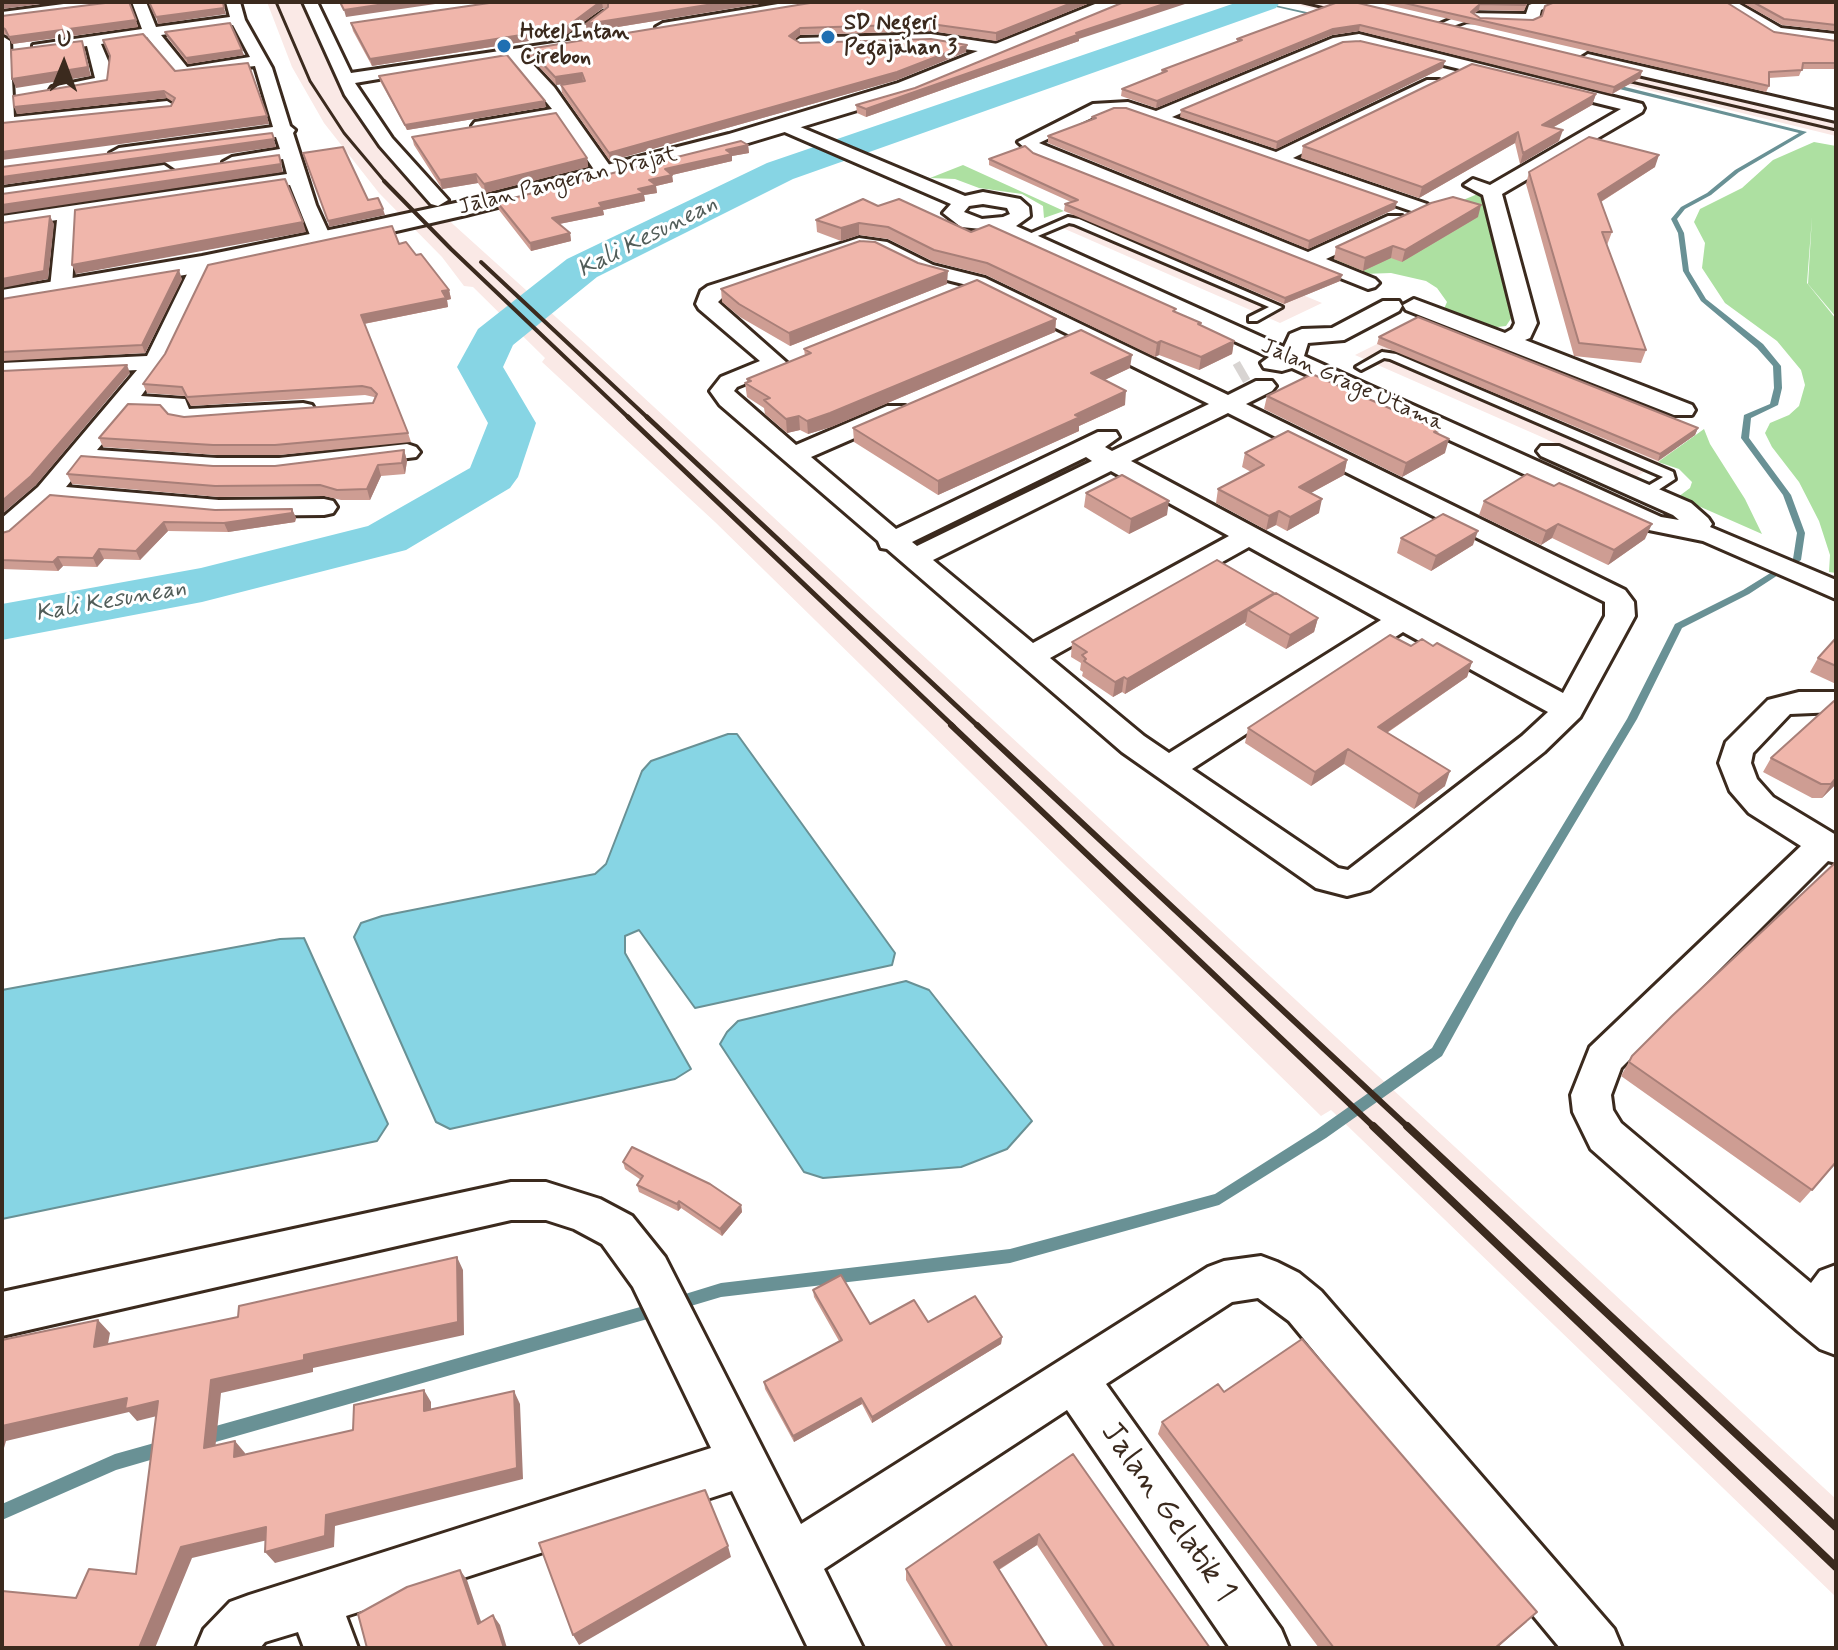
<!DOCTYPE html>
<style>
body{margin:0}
#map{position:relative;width:1838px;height:1650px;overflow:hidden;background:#fff;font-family:Mynerve,sans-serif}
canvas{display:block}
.frame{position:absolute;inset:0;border:4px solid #3b2a1e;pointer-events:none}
.north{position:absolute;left:24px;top:24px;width:80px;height:80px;-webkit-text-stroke:6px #fff;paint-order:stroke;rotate:1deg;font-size:22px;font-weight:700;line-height:32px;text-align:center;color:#3b2a1e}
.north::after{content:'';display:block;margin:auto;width:28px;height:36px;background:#3b2a1e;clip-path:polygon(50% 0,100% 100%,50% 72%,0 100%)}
</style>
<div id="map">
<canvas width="1838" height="1650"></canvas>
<div class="frame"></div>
<div class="north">U</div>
</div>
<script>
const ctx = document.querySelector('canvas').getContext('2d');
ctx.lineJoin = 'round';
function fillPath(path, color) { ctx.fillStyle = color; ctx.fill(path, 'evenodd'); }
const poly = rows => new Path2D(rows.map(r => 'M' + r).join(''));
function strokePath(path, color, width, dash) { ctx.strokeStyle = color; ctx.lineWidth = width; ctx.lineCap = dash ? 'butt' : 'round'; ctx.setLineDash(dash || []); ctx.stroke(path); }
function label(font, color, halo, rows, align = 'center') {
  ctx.font = font + ' Mynerve,sans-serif'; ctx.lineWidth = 6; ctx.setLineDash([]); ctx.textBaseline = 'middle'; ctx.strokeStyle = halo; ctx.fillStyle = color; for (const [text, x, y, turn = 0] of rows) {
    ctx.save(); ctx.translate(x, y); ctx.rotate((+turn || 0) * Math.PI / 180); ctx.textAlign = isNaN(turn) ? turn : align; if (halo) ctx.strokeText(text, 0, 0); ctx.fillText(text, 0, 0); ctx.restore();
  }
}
fillPath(poly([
 [267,2,300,2,320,47,356,110,384,147,391,163,434,207,588,346,1836,1499,1836,1597,1331,1110,1321,1116,715,522,542,362,545,358,473,287,464,286,442,257,379,193,324,123,292,67],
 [1286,2,1340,2,1836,120,1836,136],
 [1092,207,1322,303,1280,323,1049,222],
 [1397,334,1677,449,1635,478,1355,355]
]), '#fae9e6');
fillPath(poly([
 [1814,142,1836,146,1836,317,1808,284,1812,217,1807,283,1836,319,1836,573,1829,572,1830,555,1819,521,1799,482,1772,447,1765,433,1770,423,1789,415,1799,406,1805,385,1801,370,1777,341,1725,303,1702,268,1705,243,1694,222,1700,209,1742,188,1773,160],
 [963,165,1064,211,1044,218,1043,206,1022,194,979,188,955,179,930,178],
 [1480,193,1485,196,1512,317,1506,326,1488,328,1443,311,1447,302,1437,288,1426,281,1391,273,1363,274,1340,265,1332,257,1333,254],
 [1704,429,1710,444,1745,499,1762,534,1678,497,1690,488,1692,482,1679,469,1658,462]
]), '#ade0a1');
const water = poly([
 [728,734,737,734,895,953,892,965,695,1008,639,930,625,936,625,953,691,1069,675,1079,450,1129,436,1122,354,937,361,923,382,916,595,874,606,864,642,771,651,761,728,734],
 [304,938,388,1124,377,1141,2,1219,2,990,280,939,304,938],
 [906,981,929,990,1032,1121,1007,1149,961,1167,823,1178,804,1172,720,1044,727,1032,738,1021,906,981]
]);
fillPath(water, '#87d5e4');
strokePath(water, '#699195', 2);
fillPath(poly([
 [1261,2,1320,15,1322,16,1320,17,1263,4,1261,2],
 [1609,83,1807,132,1739,172,1711,195,1685,209,1677,219,1684,233,1689,271,1706,299,1763,344,1781,366,1782,388,1778,405,1751,418,1749,438,1791,495,1805,533,1801,560,1749,594,1682,628,1637,719,1517,920,1442,1056,1326,1138,1219,1205,1010,1263,721,1297,674,1311,669,1309,667,1304,669,1299,721,1283,1010,1249,1215,1194,1316,1130,1432,1048,1509,914,1627,719,1675,624,1743,590,1793,559,1797,533,1783,495,1741,438,1744,415,1770,404,1774,388,1773,366,1757,348,1701,301,1683,271,1678,233,1671,219,1681,207,1707,193,1735,170,1799,133,1607,86,1609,83],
 [658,1302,663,1304,665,1309,663,1314,658,1316,205,1445,199,1443,197,1437,199,1431,205,1429,658,1302],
 [165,1440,171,1442,173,1448,171,1454,116,1470,2,1520,2,1504,115,1454,165,1440]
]), '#699195');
fillPath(poly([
 [1238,2,1280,2,1276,8,793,179,597,277,513,345,503,367,536,423,518,477,510,488,406,550,202,602,2,640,2,604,201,568,368,526,470,468,488,423,457,367,478,329,567,259,767,163,1238,2]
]), '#87d5e4');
strokePath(poly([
 [1238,374,1245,370]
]), '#d8d4d2', 21, [21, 11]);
const lane = poly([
 [603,12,605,15,576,38,578,44,572,44,569,35,603,12],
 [1068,217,1079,219,1282,307,1257,321,1249,321,1249,317,1269,307,1074,224,1069,223,1028,240,1020,238,1068,217],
 [1382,352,1396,354,1673,472,1675,479,1649,496,1641,496,1641,490,1663,477,1390,359,1384,358,1361,370,1356,367,1382,352]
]);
const street = poly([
 [79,2,121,2,114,6,2,20,2,12,79,2],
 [132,2,146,2,156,27,230,17,226,2,240,2,245,20,272,68,290,126,295,130,293,133,316,205,332,240,329,244,315,244,312,240,290,185,76,217,72,288,68,292,54,292,50,288,57,220,2,228,2,216,287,174,283,159,232,167,223,162,232,157,280,149,276,137,119,158,110,153,119,148,273,127,255,66,177,75,147,37,101,44,109,63,109,84,52,93,50,90,52,87,95,78,87,46,38,53,33,51,33,45,142,29,132,2],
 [233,25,250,57,187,67,161,35,233,25],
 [303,2,317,2,351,73,581,39,581,45,524,55,554,87,615,173,606,179,599,177,559,118,475,130,472,126,475,122,552,109,509,57,355,83,392,138,448,200,438,206,431,204,380,146,345,95,303,2],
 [790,2,824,2,817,6,663,31,656,27,663,23,790,2],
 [1537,2,1558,2,1541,10,1539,19,1532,23,1467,21,1445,29,1438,25,1465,13,1526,14,1529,5,1537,2],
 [1719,2,1736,2,1781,28,1836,34,1836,44,1772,35,1719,2],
 [931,34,998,44,1006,49,998,54,931,44,800,48,792,43,800,38,931,34],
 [1359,34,1642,104,1644,108,1642,112,1502,194,1537,323,1530,338,1525,340,1692,405,1695,410,1692,415,1674,415,1406,310,1403,305,1414,299,1505,333,1512,329,1515,323,1483,195,1464,185,1473,179,1490,185,1621,109,1359,44,1341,45,1172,117,1276,152,1427,80,1439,80,1439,86,1293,158,1427,204,1430,208,1420,214,1126,112,1102,113,1039,143,1308,252,1388,216,1402,216,1405,220,1402,224,1326,259,1375,279,1379,283,1375,287,1368,289,1034,156,1018,142,1093,104,1128,102,1156,111,1333,38,1359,34],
 [2,36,10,41,14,117,167,101,175,106,167,111,2,127,2,36],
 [1588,54,1836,111,1836,121,1582,62,1580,59,1588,54],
 [786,121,965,196,983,192,1020,199,1029,207,1030,216,1016,226,1284,347,1290,334,1302,329,1332,328,1383,301,1399,301,1402,306,1399,311,1344,340,1308,343,1304,356,1661,517,1679,520,1673,515,1541,456,1537,451,1541,446,1559,446,1691,503,1708,518,1712,524,1710,527,1836,580,1836,599,1703,541,1644,529,1292,368,1282,371,1264,368,1261,363,1269,357,992,230,961,227,943,213,951,204,780,130,777,126,786,121],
 [983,204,1007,208,1010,214,1003,217,982,219,964,212,969,206,983,204],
 [164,165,173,171,171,175,2,200,2,188,164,165],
 [859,238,887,242,933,265,985,278,1228,395,1256,381,1272,381,1276,386,1272,391,1246,404,1625,590,1634,602,1635,616,1580,717,1544,752,1370,890,1347,896,1316,888,1122,752,887,549,881,548,878,541,720,405,710,391,721,377,760,361,699,309,696,304,701,291,708,286,859,238],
 [860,250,876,252,919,273,971,286,1209,404,1112,451,1105,447,1119,437,1116,432,1098,432,896,529,811,457,905,416,908,411,905,406,887,406,796,445,734,391,737,387,784,368,787,363,718,302,724,296,860,250],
 [1228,413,1605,602,1605,616,1563,693,1131,461,1228,413],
 [1086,457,1092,461,917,546,912,542,1086,457],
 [1111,471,1229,536,1033,643,933,560,1111,471],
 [1249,547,1381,620,1169,753,1144,736,1050,658,1249,547],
 [1403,632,1548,712,1522,736,1348,870,1338,868,1192,769,1403,632],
 [202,258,212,264,166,362,141,396,185,399,189,409,303,403,312,405,315,410,312,415,303,417,188,423,172,420,165,411,131,410,97,450,217,458,279,458,407,444,416,447,420,452,416,457,279,474,217,474,85,464,66,487,219,500,324,499,333,501,337,507,333,513,324,515,219,516,53,501,12,538,2,540,2,518,38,487,137,370,2,377,2,363,147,356,192,264,202,258],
 [1799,692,1836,692,1836,712,1790,714,1753,753,1751,763,1757,779,1773,797,1836,835,1836,863,1828,861,1621,1068,1611,1095,1613,1110,1621,1123,1811,1283,1820,1271,1836,1265,1836,1355,1820,1349,1798,1331,1591,1149,1573,1112,1571,1095,1590,1047,1801,846,1749,813,1730,791,1719,763,1726,742,1768,700,1799,692],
 [511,1182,546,1182,600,1199,632,1216,665,1257,801,1524,1208,1267,1224,1261,1261,1256,1277,1262,1299,1273,1321,1291,1614,1629,1622,1648,1560,1648,1289,1321,1258,1298,1232,1302,1106,1384,1281,1629,1289,1648,1230,1648,1067,1410,824,1569,863,1648,808,1648,732,1491,346,1616,358,1648,304,1648,298,1632,265,1642,260,1648,196,1648,204,1629,230,1602,249,1595,711,1448,633,1287,602,1244,574,1229,546,1220,511,1220,2,1336,2,1292,511,1182]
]);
const secondary = poly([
 [1100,2,1125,2,1123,6,914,93,745,144,466,215,344,243,202,272,2,306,2,290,202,256,344,227,465,201,729,134,898,83,1100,2]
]);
strokePath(lane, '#3b2a1e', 6);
strokePath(street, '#3b2a1e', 6);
strokePath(secondary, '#3b2a1e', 6);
fillPath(lane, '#fff');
fillPath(street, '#fff');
fillPath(secondary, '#fff');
strokePath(poly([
 [276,2,310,81,344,133,386,183],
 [1299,2,1346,13],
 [1610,77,1836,130]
]), '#3b2a1e', 3);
strokePath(poly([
 [384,181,451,249,630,419],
 [481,262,649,419]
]), '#3b2a1e', 4);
strokePath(poly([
 [628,417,954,727],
 [647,417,979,727]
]), '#3b2a1e', 5);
strokePath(poly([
 [951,725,1375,1128],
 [977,725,1409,1128]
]), '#3b2a1e', 6);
strokePath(poly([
 [1373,1126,1836,1567],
 [1407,1126,1836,1527]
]), '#3b2a1e', 8);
fillPath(poly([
 [496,2,771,2,587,32,586,24,605,9,603,8,566,35,372,66,353,31,351,23],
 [1092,2,996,41,931,31,800,35,794,40,800,43,966,52,897,80,610,161,562,93,561,85,583,81,556,85,530,57,529,49],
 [1338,2,1642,71,1640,78,1612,94,1359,31,1332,35,1156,108,1121,96,1122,89,1161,73,1162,70,1237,42,1237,39],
 [1375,2,1528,2,1524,11,1479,10,1474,14,1480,18,1774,32,1836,41,1836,69,1802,69,1799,76,1769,78,1769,86,1766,92],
 [1741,2,1836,2,1836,31,1782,25],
 [129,3,138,27,12,44,8,35,2,34,2,16],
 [165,32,244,55,188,64,167,37],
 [1079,39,1079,41,866,117,857,113,856,105],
 [1443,68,1276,149,1180,117,1181,110],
 [175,71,269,124,171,106,173,102,167,98,17,114],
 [379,76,546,107,407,130,380,81],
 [1596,94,1592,105,1552,128,1559,141,1520,164,1515,143,1419,198,1301,158,1303,146],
 [1092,117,1395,209,1308,249,1048,143,1048,136,1092,120],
 [412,137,587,158,588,167,485,193,478,183,442,189,414,145],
 [748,145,749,153,732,156,732,161,672,175,673,182,656,186,657,193,644,195,645,201,603,210,604,215,559,224,570,233,571,241,531,251,499,210,497,202],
 [1033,153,1342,275,1340,281,1284,304,1064,211,1065,204,1071,202,989,165,989,159],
 [1655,167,1601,202,1612,232,1607,245,1646,350,1641,363,1574,356,1526,184,1529,172],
 [878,206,971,232,1176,312,1201,323,1200,326,1234,341,1232,354,1199,370,1159,355,1155,357,986,275,934,262,888,239,859,235,841,241,817,232,816,220],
 [1478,217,1402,262,1391,258,1363,271,1334,259,1336,247],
 [399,244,449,290,451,299,447,300,448,307,364,324,408,433,411,442,279,455,217,455,103,447,99,438,168,414,184,417,373,403,375,398,374,397,365,395,191,406,185,396,147,393,143,384],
 [182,279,145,353,2,361,2,299],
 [947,284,790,346,740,317,722,302,721,289],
 [1056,319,1055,332,831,427,808,434,800,430,787,433,765,414,764,408,747,397,745,383,747,382,747,379,805,356,804,349],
 [1379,337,1698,428,1695,435,1658,461,1377,344],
 [1130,368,1104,380,1125,405,1079,426,1079,431,938,495,854,442,853,428],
 [1267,396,1439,430,1438,434,1445,453,1402,477,1264,409],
 [404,450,407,461,405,474,381,476,370,500,341,500,324,496,219,497,72,484,67,474,213,466,275,466],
 [1245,453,1347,460,1344,475,1311,493,1319,513,1287,531,1276,525,1266,530,1216,503,1218,489,1251,472,1242,467],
 [1086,493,1167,515,1129,534,1084,507],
 [1484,501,1645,539,1608,565,1552,538,1541,545,1479,515],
 [292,509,296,518,295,522,228,532,168,531,140,560,104,559,97,567,63,566,58,571,2,569,2,533,215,510],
 [1401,538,1473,545,1431,571,1397,553],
 [1273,595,1318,618,1314,632,1286,649,1245,625,1246,622,1125,694,1122,692,1113,697,1082,676,1083,672,1080,670,1081,663,1071,657,1072,642],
 [1836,638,1836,684,1810,672,1818,658],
 [1411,646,1433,646,1472,662,1467,677,1387,733,1445,786,1414,809,1344,764,1311,786,1245,743,1248,728],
 [1836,701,1836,784,1822,798,1812,798,1763,772,1771,758],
 [1632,1056,1836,1163,1800,1203,1621,1076],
 [623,1162,741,1205,742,1212,722,1236,681,1208,678,1211,639,1192,637,1185,641,1180,625,1169],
 [813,1290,870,1324,928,1322,1002,1337,1001,1344,872,1423,862,1404,794,1442,765,1389,764,1382,839,1341,814,1297],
 [1224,1392,1527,1622,1497,1648,1319,1648,1158,1434,1162,1422],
 [1073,1454,1210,1648,1105,1648,1037,1545,999,1570,1048,1648,947,1648,906,1580,906,1569]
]), '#ce9d93');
fillPath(poly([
 [2,2,56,2,2,9],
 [398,2,449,2,346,17,344,10],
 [602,2,603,8,566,35,372,66,370,59],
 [726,2,771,2,587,32,586,24],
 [1074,2,1092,2,996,41,996,33],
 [1170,2,1191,2,1079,39,1079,41,866,117,866,109,1076,33],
 [1480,4,1479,10,1469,18,1471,12],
 [224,8,226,14,158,24,156,17],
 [136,20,138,27,12,44,9,37],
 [1360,25,1359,31,1332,35,1156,108,1157,101,1333,29],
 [800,28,800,35,789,44,789,36],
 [82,41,91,76,16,88,12,79],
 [967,45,966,52,897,80,610,161,609,153],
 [242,50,244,55,188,64,186,58],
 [1445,61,1443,68,1276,149,1277,142],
 [1642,71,1640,78,1612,94,1614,87],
 [582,73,583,81,556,85,555,77],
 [164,91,167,98,17,114,14,107],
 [1596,94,1592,105,1538,136,1542,125],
 [545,101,546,107,407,130,405,125],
 [267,116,269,124,2,160,2,152],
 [1563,130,1559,141,1520,164,1523,153],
 [1518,132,1515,143,1419,198,1422,187],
 [274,139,276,147,2,185,2,177],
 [748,145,749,153,732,156,732,161,672,175,673,182,656,186,657,193,644,195,645,201,603,210,604,215,554,225,552,218,599,203,649,180,665,169,726,150],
 [1659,155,1655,167,1594,206,1598,194],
 [587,158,588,167,485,193,484,184],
 [281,164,283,172,2,214,2,205],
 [476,174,478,183,442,189,440,180],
 [1397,202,1395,209,1308,249,1309,241],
 [1481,205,1478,217,1402,262,1405,250],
 [383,209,385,215,329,227,328,221],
 [50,216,54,224,48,279,2,288,2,279],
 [303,222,306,232,76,274,72,265],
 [859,223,859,235,841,241,841,228],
 [570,233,571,241,531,251,530,243],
 [1393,246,1391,258,1363,271,1365,258],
 [179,270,182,279,145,353,142,345],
 [948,271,947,284,790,346,789,333],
 [1342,275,1340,281,1284,304,1285,298],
 [449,290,451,299,447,300,448,307,363,324,361,315],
 [1056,319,1055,332,831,427,808,434,807,421],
 [1161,341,1159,355,1155,357,1157,343],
 [1234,341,1232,354,1199,370,1201,357],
 [1132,355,1130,368,1090,387,1091,373],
 [127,365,130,373,36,485,2,514,2,501],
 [1126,391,1125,405,1079,426,1079,431,938,495,938,481],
 [799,416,800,430,787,433,786,419],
 [1698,428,1695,435,1658,461,1660,454],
 [1449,439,1445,453,1402,477,1406,463],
 [404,450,407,461,405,474,402,463],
 [1347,460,1344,475,1296,501,1299,487],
 [378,465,381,476,370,500,367,489],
 [1322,499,1319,513,1287,531,1290,517],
 [1169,501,1167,515,1129,534,1131,519],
 [292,509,296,518,295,522,228,532,224,523],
 [1279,511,1276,525,1266,530,1269,516],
 [164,522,168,531,140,560,136,551],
 [1558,524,1552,538,1541,545,1546,531],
 [1652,524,1645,539,1608,565,1614,550],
 [1478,531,1473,545,1431,571,1436,556],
 [99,549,104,559,97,567,93,558],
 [58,557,63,566,58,571,53,562],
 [1274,593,1271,607,1248,610,1246,622,1125,694,1127,679],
 [1318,618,1314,632,1286,649,1290,635],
 [1472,662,1467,677,1373,742,1378,727],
 [1124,677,1122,692,1113,697,1115,682],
 [1348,749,1344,764,1311,786,1315,772],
 [1450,771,1445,786,1414,809,1419,794],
 [1836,778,1836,784,1822,798,1831,784],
 [679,1201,681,1208,678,1211,677,1204],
 [741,1205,742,1212,722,1236,720,1229],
 [457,1257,463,1270,464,1335,313,1368,313,1372,221,1393,214,1460,204,1448,211,1380,304,1355],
 [98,1320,110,1333,105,1360,94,1347],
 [1002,1337,1001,1344,872,1423,872,1417],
 [424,1390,431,1402,431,1423,424,1411],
 [514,1391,520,1404,523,1479,335,1526,334,1547,275,1563,265,1552,326,1515],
 [127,1398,158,1401,169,1413,137,1421,129,1412,6,1441,2,1455,2,1426],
 [861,1398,862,1404,794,1442,793,1436],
 [235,1441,245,1453,244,1469,234,1457],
 [266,1527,276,1538,192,1558,155,1648,139,1648,181,1547],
 [1039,1534,1037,1545,993,1573,994,1562],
 [728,1546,731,1557,579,1645,573,1635],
 [460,1570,467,1580,485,1633,478,1624],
 [1537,1612,1497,1648,1495,1648],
 [493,1615,500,1625,507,1648,504,1648]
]), '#a87f78');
const building = poly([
 [113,2,129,2,136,20,9,37,5,29,2,27,2,16,113,2],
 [149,2,223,2,224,8,156,17,149,2],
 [340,2,398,2,344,10,340,2],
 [496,2,600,2,565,28,370,59,351,23,496,2],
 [605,2,726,2,586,24,608,7,608,3,605,2],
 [816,2,1074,2,996,33,931,24,800,28,789,36,800,43,931,39,967,45,897,72,609,153,561,85,585,81,582,73,555,77,529,49,816,2],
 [1124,2,1170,2,1076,33,1080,34,866,109,856,105,915,88,1124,2],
 [1338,2,1354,2,1642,71,1614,87,1360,25,1333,29,1157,101,1122,89,1167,71,1162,70,1242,40,1237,39,1338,2],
 [1400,2,1527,2,1525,5,1480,4,1471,12,1480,18,1533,20,1542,16,1545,6,1555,2,1726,2,1774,32,1836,41,1836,63,1803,63,1802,70,1769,72,1769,86,1400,2],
 [1753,2,1836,2,1836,25,1784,19,1753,2],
 [230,23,242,50,186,58,165,32,230,23],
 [143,34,175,71,248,63,267,116,2,152,2,123,171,106,175,98,164,91,14,107,13,96,107,80,110,56,103,40,143,34],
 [82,41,88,67,12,79,11,50,82,41],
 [1360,41,1445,61,1277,142,1181,110,1343,42,1360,41],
 [507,55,545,101,405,125,379,76,507,55],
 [1472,64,1596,94,1542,125,1563,130,1523,153,1518,132,1422,187,1303,146,1472,64],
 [1114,108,1126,108,1397,202,1309,241,1048,136,1096,118,1092,117,1114,108],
 [556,113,587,158,484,184,476,174,440,180,412,137,556,113],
 [272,133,274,139,2,177,2,167,272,133],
 [1589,137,1659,155,1598,194,1612,232,1602,232,1646,350,1579,343,1529,172,1589,137],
 [741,141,748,145,726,150,732,154,665,169,672,175,649,180,656,185,638,189,644,193,599,203,602,207,552,218,570,233,530,243,497,202,741,141],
 [1025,146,1033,153,1342,275,1285,298,1065,204,1078,200,989,159,1025,146],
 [343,147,368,200,378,198,383,209,328,221,303,153,343,147],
 [279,155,281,164,2,205,2,194,279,155],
 [285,179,303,222,72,265,75,210,285,179],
 [1453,197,1481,205,1405,250,1393,246,1365,258,1336,247,1431,203,1453,197],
 [863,199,878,206,899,199,971,232,989,225,1176,309,1173,311,1201,323,1198,324,1234,341,1201,357,1161,341,1157,343,987,263,934,250,888,227,859,223,841,228,816,220,863,199],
 [50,216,44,271,2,279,2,223,50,216],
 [392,226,399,244,406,242,416,255,421,254,449,290,442,291,446,298,361,315,408,433,275,445,213,445,99,438,128,404,160,405,168,414,184,417,373,403,377,394,371,388,362,386,187,397,182,387,143,384,165,354,208,265,392,226],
 [860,241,875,242,918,263,948,271,789,333,739,304,721,289,860,241],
 [179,270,142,345,2,352,2,299,179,270],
 [977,280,1056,319,830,413,807,421,799,416,786,419,764,400,770,398,745,383,751,381,747,379,811,353,804,349,977,280],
 [1418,317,1698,428,1660,454,1379,337,1418,317],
 [1081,330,1132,355,1091,373,1126,391,1075,415,1080,417,938,481,853,428,1081,330],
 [127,365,31,476,2,501,2,371,127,365],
 [1312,374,1439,430,1434,432,1449,439,1406,463,1267,396,1312,374],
 [1288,431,1347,460,1299,487,1322,499,1290,517,1279,511,1269,516,1218,489,1264,465,1245,453,1288,431],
 [404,450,402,463,378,465,367,489,337,490,320,485,215,486,67,474,81,456,213,466,275,466,404,450],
 [1527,474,1554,486,1559,483,1571,488,1652,524,1614,550,1558,524,1546,531,1484,501,1527,474],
 [1122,475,1169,501,1131,519,1086,493,1122,475],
 [50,495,215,510,292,509,292,513,224,523,164,522,136,551,99,549,93,558,58,557,53,562,2,560,2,533,9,531,50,495],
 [1443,514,1478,531,1436,556,1401,538,1443,514],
 [1217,560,1274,593,1127,679,1124,677,1115,682,1084,661,1086,659,1082,655,1087,652,1072,642,1217,560],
 [1276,593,1318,618,1290,635,1248,610,1276,593],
 [1390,635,1411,646,1422,639,1433,646,1437,643,1472,662,1378,727,1450,771,1419,794,1348,749,1315,772,1248,728,1390,635],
 [1836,638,1836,666,1818,658,1836,638],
 [1834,701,1836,701,1836,778,1831,784,1821,784,1771,758,1834,701],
 [1836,862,1836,1162,1812,1190,1629,1062,1632,1056,1672,1016,1836,862],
 [632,1147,710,1184,741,1205,720,1229,679,1201,677,1204,637,1185,643,1176,623,1162,632,1147],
 [457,1257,458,1322,304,1355,304,1360,211,1380,204,1448,235,1441,234,1457,353,1430,354,1405,424,1390,424,1411,514,1391,517,1468,326,1515,325,1536,265,1552,266,1527,181,1547,139,1648,2,1648,2,1591,76,1598,89,1569,136,1574,158,1401,125,1409,127,1398,2,1426,2,1340,98,1320,94,1347,238,1317,239,1306,457,1257],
 [841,1275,870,1324,914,1300,928,1322,975,1296,1002,1337,872,1417,861,1398,793,1436,764,1382,842,1340,813,1290,841,1275],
 [1302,1339,1537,1612,1495,1648,1334,1648,1162,1422,1218,1384,1224,1392,1302,1339],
 [1073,1454,1210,1648,1115,1648,1039,1534,994,1562,1048,1648,953,1648,906,1569,1073,1454],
 [705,1490,728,1546,573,1635,539,1543,705,1490],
 [460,1570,478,1624,493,1615,504,1648,367,1648,358,1614,407,1587,460,1570]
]);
fillPath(building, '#f0b6ab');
strokePath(building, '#a87f78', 2);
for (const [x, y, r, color] of [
 [828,37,8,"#1f6fb2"],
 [504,46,8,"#1f6fb2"]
]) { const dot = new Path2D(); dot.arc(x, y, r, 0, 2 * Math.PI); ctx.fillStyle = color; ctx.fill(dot); strokePath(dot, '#fff', 3); }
label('bold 22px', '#3b2a1e', '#fff', [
 ["SD Negeri",844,24],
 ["Pegajahan 3",844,49],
 ["Hotel Intan",520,33],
 ["Cirebon",520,58]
], 'left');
label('22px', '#3b2a1e', '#fff', [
 ["Jalan Pangeran Drajat",568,182,-14],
 ["Jalan Grage Utama",1352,386,24]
]);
label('italic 24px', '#525d59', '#fff', [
 ["Kali Kesunean",648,238,-27],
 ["Kali Kesunean",111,602,-10]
]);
label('32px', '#3b2a1e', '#fff', [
 ["Jalan Gelatik 1",1167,1513,55]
]);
</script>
